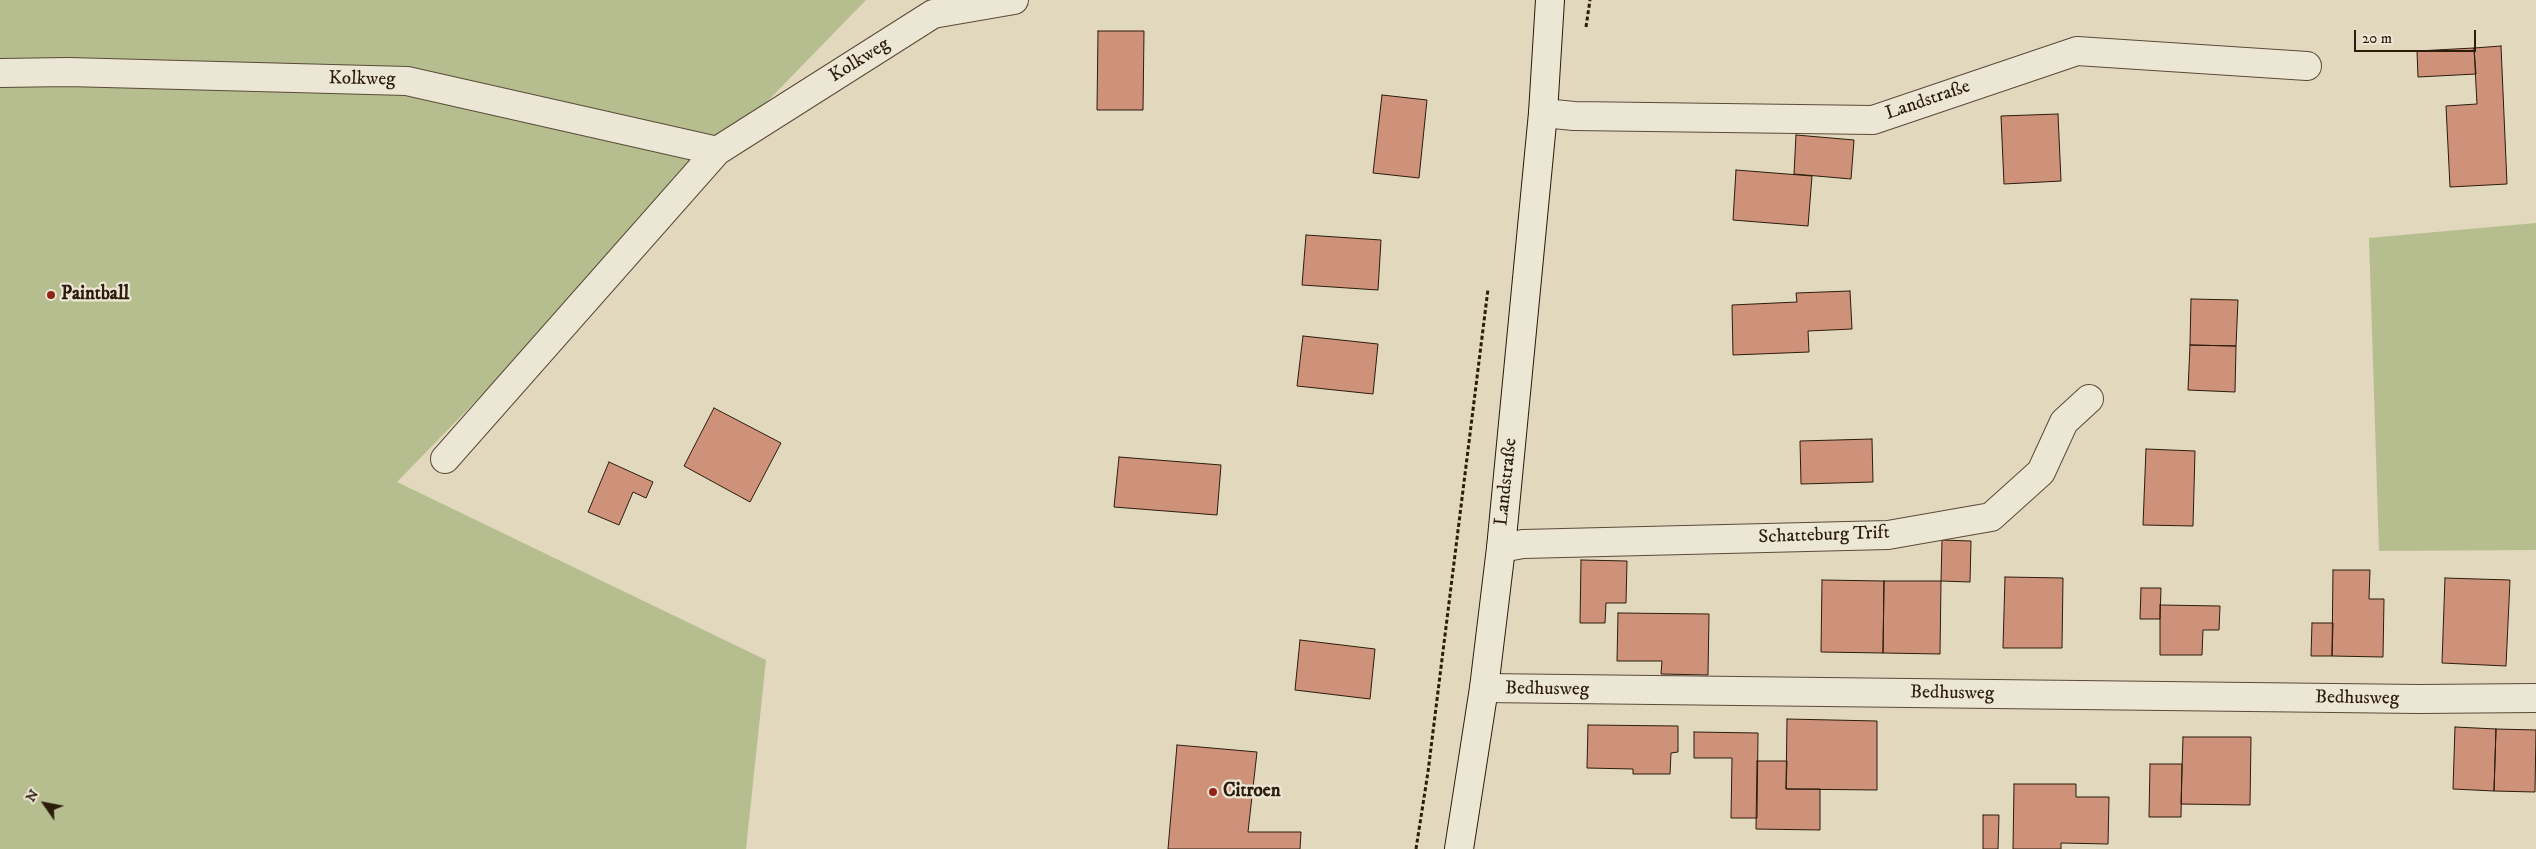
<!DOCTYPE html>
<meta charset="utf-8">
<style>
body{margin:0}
#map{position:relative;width:2536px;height:849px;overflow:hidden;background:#e2d8be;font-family:"IM FELL DW Pica",serif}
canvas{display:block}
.north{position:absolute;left:20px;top:779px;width:50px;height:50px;-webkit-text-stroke:4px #ece6d5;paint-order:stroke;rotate:303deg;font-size:14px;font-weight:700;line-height:20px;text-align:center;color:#2c1c0c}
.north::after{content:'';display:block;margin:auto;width:18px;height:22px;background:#2c1c0c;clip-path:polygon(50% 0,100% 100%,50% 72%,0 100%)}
.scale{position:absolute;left:2354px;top:30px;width:122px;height:22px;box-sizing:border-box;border:2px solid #2c1c0c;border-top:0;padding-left:6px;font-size:15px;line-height:18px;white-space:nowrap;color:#2c1c0c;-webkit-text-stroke:4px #ece6d5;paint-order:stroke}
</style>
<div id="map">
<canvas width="2536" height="849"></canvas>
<div class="north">N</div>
<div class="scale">20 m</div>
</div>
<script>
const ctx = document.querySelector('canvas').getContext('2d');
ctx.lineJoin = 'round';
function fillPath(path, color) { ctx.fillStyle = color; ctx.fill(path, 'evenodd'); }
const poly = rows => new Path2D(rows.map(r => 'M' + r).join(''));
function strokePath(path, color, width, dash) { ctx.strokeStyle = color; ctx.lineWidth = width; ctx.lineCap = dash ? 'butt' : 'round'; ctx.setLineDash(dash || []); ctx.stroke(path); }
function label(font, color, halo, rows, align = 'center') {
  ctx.font = font + ' "IM FELL DW Pica",serif'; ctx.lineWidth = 4.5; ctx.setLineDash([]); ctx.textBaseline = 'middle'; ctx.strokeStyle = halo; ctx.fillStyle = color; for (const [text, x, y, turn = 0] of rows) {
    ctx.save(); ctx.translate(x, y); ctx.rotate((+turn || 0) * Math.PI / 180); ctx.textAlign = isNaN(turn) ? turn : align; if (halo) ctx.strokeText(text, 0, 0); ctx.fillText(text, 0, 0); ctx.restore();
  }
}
fillPath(poly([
 [0,0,866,0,397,482,766,660,746,849,0,849],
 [2536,223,2536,550,2379,551,2369,238]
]), '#b6be8f');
const building = poly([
 [1098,31,1144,31,1143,110,1097,110,1098,31],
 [2501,46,2507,184,2450,187,2446,106,2477,104,2474,48,2501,46],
 [2474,48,2476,74,2418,77,2417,51,2474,48],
 [1382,95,1427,100,1419,178,1373,173,1382,95],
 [2058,114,2061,181,2004,184,2001,116,2058,114],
 [1796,135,1854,140,1851,179,1794,174,1796,135],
 [1736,170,1812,176,1808,226,1733,220,1736,170],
 [1306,235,1381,240,1378,290,1302,285,1306,235],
 [1850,291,1852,329,1808,331,1809,352,1733,355,1732,305,1797,302,1796,293,1850,291],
 [2191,299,2238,300,2236,346,2190,345,2191,299],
 [1303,336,1378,344,1373,394,1297,386,1303,336],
 [2190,345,2236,346,2235,392,2188,390,2190,345],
 [714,408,781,443,750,502,684,466,714,408],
 [1872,439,1873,482,1801,484,1800,441,1872,439],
 [2146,449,2195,451,2193,526,2143,525,2146,449],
 [1119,457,1221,465,1217,515,1114,507,1119,457],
 [609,462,653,482,646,498,633,492,619,525,588,512,609,462],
 [1942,540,1971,541,1970,582,1941,581,1942,540],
 [1581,560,1627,561,1626,603,1606,603,1605,623,1580,623,1581,560],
 [2333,570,2370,570,2369,599,2384,599,2383,657,2332,656,2333,570],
 [2005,577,2063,578,2062,648,2003,648,2005,577],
 [2445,578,2510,580,2506,666,2442,663,2445,578],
 [1822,580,1884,581,1883,653,1821,652,1822,580],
 [1884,581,1941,581,1940,654,1883,653,1884,581],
 [2141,588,2161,588,2160,619,2140,619,2141,588],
 [2160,605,2220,606,2219,630,2203,630,2202,655,2160,655,2160,605],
 [1618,613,1709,614,1708,675,1661,674,1662,661,1617,661,1618,613],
 [2312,623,2333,623,2332,656,2311,656,2312,623],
 [1300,640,1375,649,1370,699,1295,690,1300,640],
 [1787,719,1877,721,1877,790,1786,789,1787,719],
 [1588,725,1678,726,1678,752,1671,753,1670,774,1633,774,1633,769,1587,768,1588,725],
 [2455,727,2496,729,2494,791,2453,789,2455,727],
 [2496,729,2536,730,2535,792,2494,791,2496,729],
 [1694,732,1758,733,1757,818,1731,818,1732,758,1694,758,1694,732],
 [2183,737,2251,737,2250,805,2181,804,2183,737],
 [1177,745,1257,752,1248,832,1301,832,1300,849,1168,849,1177,745],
 [1757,761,1787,761,1786,789,1820,789,1820,830,1756,829,1757,761],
 [2150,764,2182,764,2181,817,2149,817,2150,764],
 [2014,784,2076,784,2076,797,2109,797,2108,844,2061,843,2061,849,2013,849,2014,784],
 [1983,815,1999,815,1998,849,1983,849,1983,815]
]);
fillPath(building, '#ce9179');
strokePath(building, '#2c1c0c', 1);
const street = poly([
 [0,73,68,72,407,81,717,151],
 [1543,113,1574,116,1873,120,2077,51,2307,66],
 [445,459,717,151,933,14,1014,0],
 [1501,548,1523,544,1888,535,1991,517,2041,472,2064,422,2089,399],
 [1484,688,2419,699,2536,698]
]);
const secondary = poly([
 [1459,849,1484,688,1501,548,1543,113,1550,0]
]);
strokePath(street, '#5a4b38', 30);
strokePath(secondary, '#2c1c0c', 30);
strokePath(poly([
 [1586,27,1590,0],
 [1416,849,1428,772,1488,289]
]), '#2c1c0c', 3, [4, 2.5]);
strokePath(street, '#ece6d5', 28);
strokePath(secondary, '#ece6d5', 28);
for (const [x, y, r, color] of [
 [51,295,5,"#8f2418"],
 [1213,792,5,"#8f2418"]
]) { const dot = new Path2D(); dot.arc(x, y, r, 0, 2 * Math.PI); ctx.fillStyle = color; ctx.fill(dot); strokePath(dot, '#ece6d5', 2); }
label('19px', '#2c1c0c', '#ece6d5', [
 ["Kolkweg",860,61,-32],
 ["Kolkweg",362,80,1],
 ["Landstraße",1928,101,-19],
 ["Landstraße",1507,482,-84],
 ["Schatteburg Trift",1824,536,-2],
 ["Bedhusweg",1547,690,1],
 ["Bedhusweg",1952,694,1],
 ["Bedhusweg",2357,699,1]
]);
label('bold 19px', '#2c1c0c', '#ece6d5', [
 ["Paintball",61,295],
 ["Citroen",1223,792]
], 'left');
</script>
